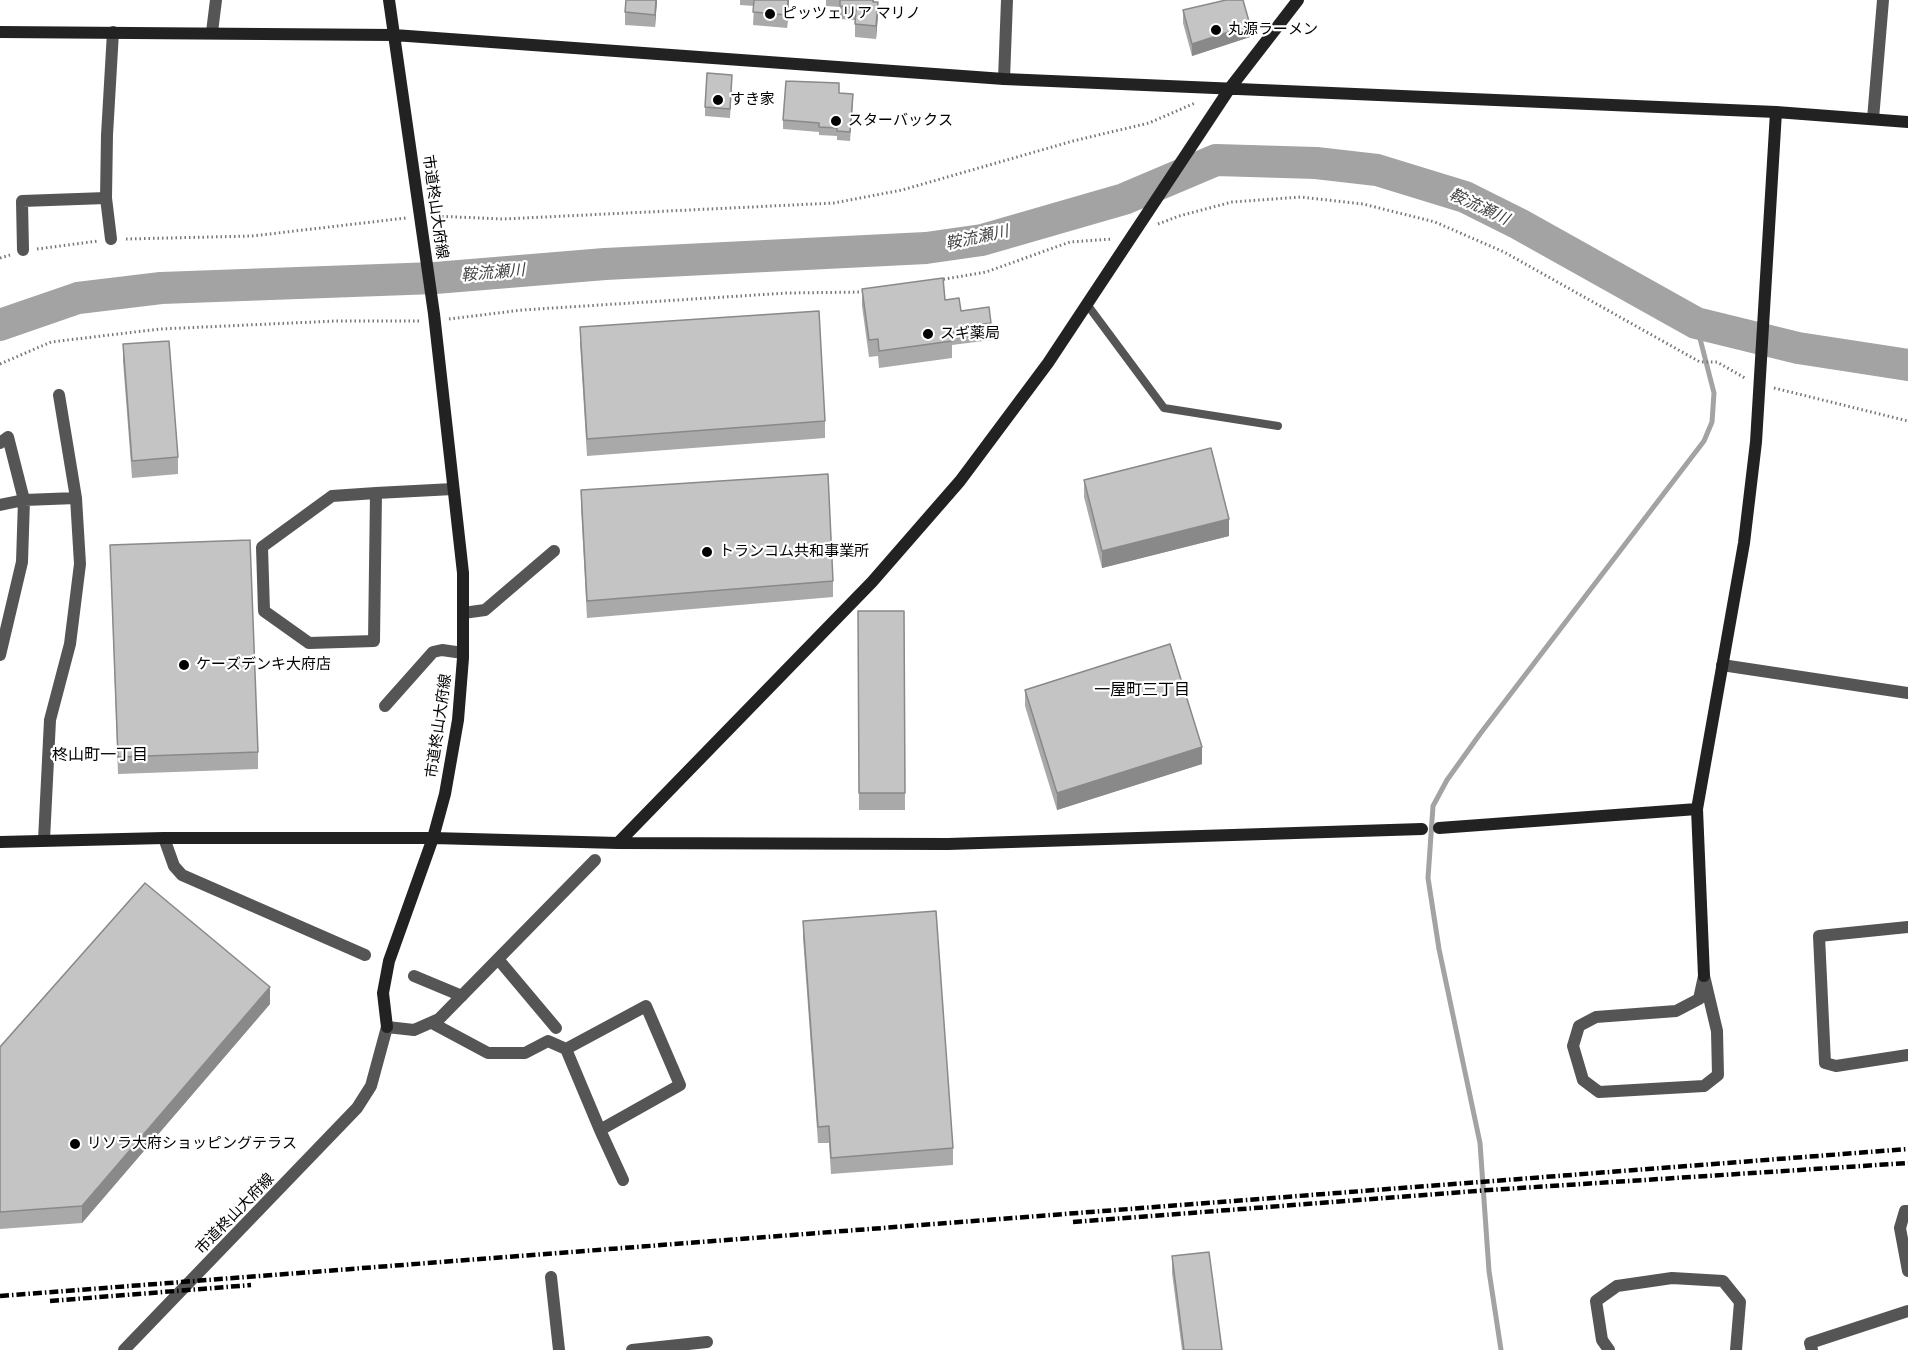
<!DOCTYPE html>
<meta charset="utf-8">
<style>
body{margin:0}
canvas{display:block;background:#fff}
</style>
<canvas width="1908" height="1350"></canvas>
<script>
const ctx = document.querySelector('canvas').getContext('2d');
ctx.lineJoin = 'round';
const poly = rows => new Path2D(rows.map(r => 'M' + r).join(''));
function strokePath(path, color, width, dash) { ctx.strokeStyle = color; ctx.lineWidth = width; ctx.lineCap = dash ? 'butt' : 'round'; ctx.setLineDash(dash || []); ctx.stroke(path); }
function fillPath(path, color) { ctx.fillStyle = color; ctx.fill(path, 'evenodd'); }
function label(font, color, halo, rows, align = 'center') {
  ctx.font = font + ' Figtree,"Noto Sans JP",sans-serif'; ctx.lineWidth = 4.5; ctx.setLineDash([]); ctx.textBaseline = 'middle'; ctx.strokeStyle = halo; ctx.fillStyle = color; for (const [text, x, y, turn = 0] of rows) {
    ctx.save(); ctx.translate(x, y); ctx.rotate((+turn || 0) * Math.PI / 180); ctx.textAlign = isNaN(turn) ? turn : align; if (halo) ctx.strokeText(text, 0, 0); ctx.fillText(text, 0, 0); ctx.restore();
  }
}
strokePath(poly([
 [1501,1350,1489,1271,1480,1143,1439,949,1428,878,1433,806,1447,780,1480,734,1704,441,1712,422,1714,393,1696,323]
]), '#a3a3a3', 5);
strokePath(poly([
 [0,325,78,298,161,288,435,278,605,264,926,248,982,240,1124,199,1216,160,1316,163,1377,170,1465,197,1519,224,1696,323,1798,348,1908,365]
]), '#a3a3a3', 32);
strokePath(poly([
 [433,216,503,219,834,203,902,190,1073,141,1149,123,1195,103],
 [1158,224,1179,216,1232,202,1301,197,1363,204,1435,222,1504,252,1700,362,1717,362,1745,378],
 [126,239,252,236,406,218],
 [37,249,98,241],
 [0,258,10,255],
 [939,280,986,272,1070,242,1112,239],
 [449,319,522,310,787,293,864,292],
 [0,364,51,342,160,329,336,321,422,321],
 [1774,388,1908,421]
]), '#777', 3, [1.5, 3]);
strokePath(poly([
 [1086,303,1164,408,1278,426]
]), '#555', 8);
strokePath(poly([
 [212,32,216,0],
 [1004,79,1007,0],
 [1873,119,1883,0],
 [111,239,106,198,107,135,113,32],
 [23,250,22,201,106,198],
 [0,443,8,437,24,500,22,562,0,655],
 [376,493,374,641,309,643,264,611,262,547,332,496,376,493,453,489],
 [0,505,24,500,76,498],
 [463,613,485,610,554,551],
 [1722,665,1908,693],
 [385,706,433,652,442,650,463,653],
 [164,838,174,866,182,875,365,955],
 [44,840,50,720,70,644,80,564,76,498,59,395],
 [1908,927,1819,936,1825,1063,1836,1066,1908,1055],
 [498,959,556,1028],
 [414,976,462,996],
 [1704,976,1717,1031,1718,1075,1704,1086,1599,1092,1583,1080,1573,1046,1579,1026,1596,1017,1676,1011,1699,999,1704,976],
 [432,1023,488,1053,525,1053,548,1041,566,1049,600,1130,680,1085,646,1006,566,1049],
 [600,1130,623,1180],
 [1908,1211,1905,1211,1900,1228,1908,1271],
 [551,1277,559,1350],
 [124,1350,357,1108,371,1086,387,1027,414,1030,439,1019,595,860],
 [632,1350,707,1342],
 [1609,1350,1602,1340,1596,1301,1617,1286,1672,1278,1723,1281,1740,1302,1736,1350],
 [1812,1350,1810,1343,1908,1311]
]), '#555', 12);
strokePath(poly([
 [0,32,394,35,1004,79,1776,112,1908,122],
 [1439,828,1697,809],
 [0,842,164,838,433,838,618,843,948,844,1422,829],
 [618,843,872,582,960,481,1048,363,1230,88,1298,0],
 [1704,976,1697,809,1744,543,1756,442,1776,112],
 [387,1027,383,993,389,961,433,838,445,794,458,720,463,658,463,573,434,314,389,0]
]), '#222', 12);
strokePath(poly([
 [1073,1222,1489,1190,1908,1163],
 [0,1296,1908,1149],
 [50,1301,251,1285]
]), '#000', 4.5, [9, 3, 1.5, 3]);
fillPath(poly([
 [657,0,655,27,625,25,625,12],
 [740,0,789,0,787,28,753,25,754,6,740,5],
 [826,0,874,0,878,15,876,39,855,37,855,20,840,19,840,7,826,6],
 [1183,10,1250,37,1192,56,1183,23],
 [732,84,730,118,705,116,705,107],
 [839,94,853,103,850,141,837,140,837,136,819,135,819,132,783,129,783,120],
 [862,289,945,300,961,311,991,323,991,340,952,345,952,358,879,368,878,356,869,357,862,306],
 [580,327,825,421,825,438,587,456,580,343],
 [123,344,178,457,178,474,132,478,123,361],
 [1084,480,1229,536,1102,568,1084,497],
 [581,490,833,581,833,597,587,618,581,507],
 [110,545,258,752,258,769,118,774],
 [858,611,904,611,905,810,859,810],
 [1025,690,1202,764,1057,810,1025,706],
 [803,921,953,1148,953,1165,831,1174,829,1143,818,1143,803,938],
 [270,1004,82,1223,0,1229,0,1047],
 [1172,1256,1222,1350,1182,1350,1172,1273]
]), '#a9a9a9');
fillPath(poly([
 [656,0,657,0,655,27,655,15],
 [788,0,789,0,787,28,787,15],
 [878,2,878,15,876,39,876,26],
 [1250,25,1250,37,1192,56,1192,44],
 [1229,519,1229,536,1102,568,1102,551],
 [1202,747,1202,764,1057,810,1057,793],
 [270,987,270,1004,82,1223,82,1206]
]), '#898989');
const building = poly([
 [626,0,656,0,655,15,625,12,626,0],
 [754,0,788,0,787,15,753,12,754,0],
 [840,0,873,0,873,2,878,2,876,26,855,24,856,8,840,6,840,0],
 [1226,0,1243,0,1250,25,1192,44,1183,10,1226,0],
 [707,73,732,75,730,109,705,107,707,73],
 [786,81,839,83,839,93,853,94,850,132,837,131,837,128,819,127,819,123,783,120,786,81],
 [943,278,945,300,959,298,961,311,989,307,991,323,950,329,952,341,879,351,878,339,869,340,862,289,943,278],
 [819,311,825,421,587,439,580,327,819,311],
 [169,341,178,457,132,461,123,344,169,341],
 [1211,448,1229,519,1102,551,1084,480,1211,448],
 [828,474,833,581,587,601,581,490,828,474],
 [250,540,258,752,118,757,110,545,250,540],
 [858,611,904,611,905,793,859,793,858,611],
 [1170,644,1202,747,1057,793,1025,690,1170,644],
 [145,883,270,987,82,1206,0,1212,0,1047,145,883],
 [936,911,953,1148,831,1158,829,1126,818,1127,803,921,936,911],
 [1209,1252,1222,1350,1184,1350,1172,1256,1209,1252]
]);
fillPath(building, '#c4c4c4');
strokePath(building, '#898989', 1.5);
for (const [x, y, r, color] of [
 [770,14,6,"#000"],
 [1216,30,6,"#000"],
 [718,100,6,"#000"],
 [836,121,6,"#000"],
 [928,334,6,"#000"],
 [707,552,6,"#000"],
 [184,665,6,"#000"],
 [75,1144,6,"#000"]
]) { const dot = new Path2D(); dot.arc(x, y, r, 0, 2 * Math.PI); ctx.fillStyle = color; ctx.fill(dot); strokePath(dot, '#fff', 2); }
label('15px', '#000', '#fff', [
 ["ピッツェリア マリノ",782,14],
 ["丸源ラーメン",1228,30],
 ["すき家",730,100],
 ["スターバックス",848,121],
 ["スギ薬局",940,334],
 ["トランコム共和事業所",719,552],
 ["ケーズデンキ大府店",196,665],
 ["リソラ大府ショッピングテラス",87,1144]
], 'left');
label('15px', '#000', '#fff', [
 ["市道柊山大府線",435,207,82],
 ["市道柊山大府線",439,726,-82],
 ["市道柊山大府線",235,1214,-46]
]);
label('italic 16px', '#444', '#fff', [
 ["鞍流瀬川",1479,207,25],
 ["鞍流瀬川",977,238,-12],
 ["鞍流瀬川",493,273,-5]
]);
label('16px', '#000', '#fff', [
 ["一屋町三丁目",1142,690],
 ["柊山町一丁目",100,755]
]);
</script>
